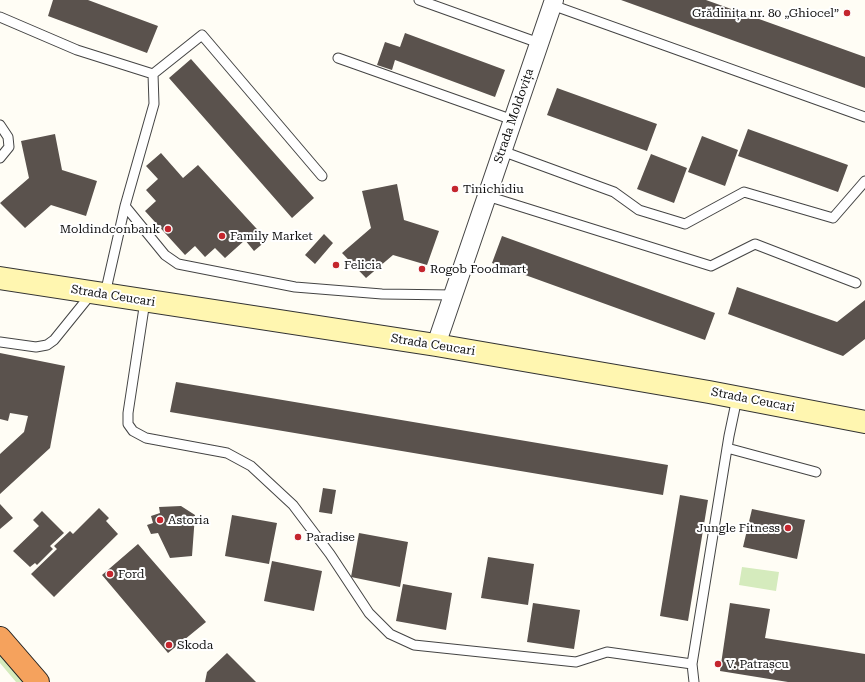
<!DOCTYPE html>
<meta charset="utf-8">
<style>
body{margin:0}
canvas{display:block;background:#fffdf5}
</style>
<canvas width="865" height="682"></canvas>
<script>
const ctx = document.querySelector('canvas').getContext('2d');
ctx.lineJoin = 'round';
function fillPath(path, color) { ctx.fillStyle = color; ctx.fill(path, 'evenodd'); }
const poly = rows => new Path2D(rows.map(r => 'M' + r).join(''));
function strokePath(path, color, width, dash) { ctx.strokeStyle = color; ctx.lineWidth = width; ctx.lineCap = dash ? 'butt' : 'round'; ctx.setLineDash(dash || []); ctx.stroke(path); }
function label(font, color, halo, rows, align = 'center') {
  ctx.font = font + ' "Roboto Serif",serif'; ctx.lineWidth = 4; ctx.setLineDash([]); ctx.textBaseline = 'middle'; ctx.strokeStyle = halo; ctx.fillStyle = color; for (const [text, x, y, turn = 0] of rows) {
    ctx.save(); ctx.translate(x, y); ctx.rotate((+turn || 0) * Math.PI / 180); ctx.textAlign = isNaN(turn) ? turn : align; if (halo) ctx.strokeText(text, 0, 0); ctx.fillText(text, 0, 0); ctx.restore();
  }
}
fillPath(poly([
 [742,567,779,572,776,591,739,585],
 [0,654,24,682,16,682,0,663]
]), '#d5ebbd');
fillPath(poly([
 [53,0,88,0,158,26,147,53,48,16],
 [621,0,706,0,865,57,865,88],
 [405,33,505,70,495,97,395,60,392,70,377,65,385,42,400,47],
 [191,59,314,198,292,218,169,78],
 [557,88,657,124,647,151,547,115],
 [748,129,848,165,838,192,738,156],
 [55,134,62,170,97,181,86,216,51,205,25,228,0,203,29,178,21,141],
 [702,136,738,150,725,186,688,172],
 [161,153,183,178,198,165,267,240,254,251,245,240,225,258,215,248,205,257,195,246,185,255,145,211,156,201,146,190,158,179,146,166],
 [651,154,687,168,674,203,637,189],
 [397,184,404,220,439,231,427,265,393,255,366,278,342,253,371,228,362,191],
 [324,234,333,243,315,264,305,255],
 [502,236,715,313,705,340,492,263],
 [737,287,837,322,865,300,865,339,843,356,728,314],
 [0,353,65,366,50,448,0,494,0,454,24,432,28,416,10,413,8,421,0,419],
 [176,382,668,465,663,495,170,412],
 [323,488,336,490,332,514,319,512],
 [680,495,708,500,688,621,660,616],
 [0,504,13,518,0,529],
 [181,506,195,515,192,556,170,558,158,533,151,534,147,525,153,523,151,516,160,513,159,507],
 [99,508,109,518,106,521,118,534,54,597,31,574,57,549,54,546,70,531,73,534],
 [752,509,805,520,797,559,743,547],
 [42,511,64,533,50,546,53,549,37,565,35,563,30,567,13,551,39,526,33,520],
 [232,515,277,523,269,564,225,556],
 [359,533,408,542,400,587,351,577],
 [138,544,206,622,168,653,102,575],
 [488,557,534,564,528,605,481,598],
 [272,561,322,571,314,611,264,601],
 [403,584,452,593,446,630,396,621],
 [533,603,580,610,574,649,527,642],
 [730,603,770,609,765,638,865,654,865,682,788,682,720,671],
 [227,653,256,682,205,682,207,672]
]), '#5a524d');
const lane = poly([
 [419,0,539,43],
 [552,5,865,117],
 [0,17,77,50,153,74,202,35,322,176],
 [338,58,513,120],
 [0,125,8,137,9,147,0,158],
 [502,151,614,192,639,210,685,224,744,192,833,218,865,181],
 [487,196,711,266,755,244,856,283],
 [125,206,165,255,178,264,295,287,382,294,453,295],
 [105,294,125,206,154,104,153,74],
 [145,301,128,413,128,424,133,431,146,438,227,453,251,466,293,505,330,554,369,613,390,634,414,645,576,662,607,652,692,664],
 [0,342,36,347,47,345,54,340,92,293],
 [727,448,816,472],
 [694,682,692,664,729,436,737,398]
]);
const street = poly([
 [436,345,554,0]
]);
const secondary = poly([
 [0,278,436,345,709,392,865,422]
]);
const highway = poly([
 [0,638,38,682]
]);
strokePath(lane, '#444', 11);
strokePath(street, '#444', 20);
strokePath(secondary, '#333', 24);
strokePath(highway, '#222', 24);
strokePath(lane, '#fff', 9);
strokePath(street, '#fff', 18);
strokePath(secondary, '#fff6b0', 22);
strokePath(highway, '#f5a25d', 22);
for (const [x, y, r, color] of [
 [847,13,4,"#c4262e"],
 [455,189,4,"#c4262e"],
 [168,229,4,"#c4262e"],
 [222,236,4,"#c4262e"],
 [336,265,4,"#c4262e"],
 [422,269,4,"#c4262e"],
 [160,520,4,"#c4262e"],
 [788,528,4,"#c4262e"],
 [298,537,4,"#c4262e"],
 [110,574,4,"#c4262e"],
 [169,645,4,"#c4262e"],
 [718,664,4,"#c4262e"]
]) { const dot = new Path2D(); dot.arc(x, y, r, 0, 2 * Math.PI); ctx.fillStyle = color; ctx.fill(dot); strokePath(dot, '#fff', 1.5); }
label('12px', '#111', '#fff', [
 ["Grădinița nr. 80 „Ghiocel”",839,13,"right"],
 ["Tinichidiu",463,189],
 ["Moldindconbank",160,229,"right"],
 ["Family Market",230,236],
 ["Felicia",344,265],
 ["Rogob Foodmart",430,269],
 ["Astoria",168,520],
 ["Jungle Fitness",780,528,"right"],
 ["Paradise",306,537],
 ["Ford",118,574],
 ["Skoda",177,645],
 ["V. Patrașcu",726,664]
], 'left');
label('12px', '#111', '#fff', [
 ["Strada Moldovița",514,116,-71],
 ["Strada Ceucari",113,296,9],
 ["Strada Ceucari",433,345,9],
 ["Strada Ceucari",753,400,11]
]);
</script>
